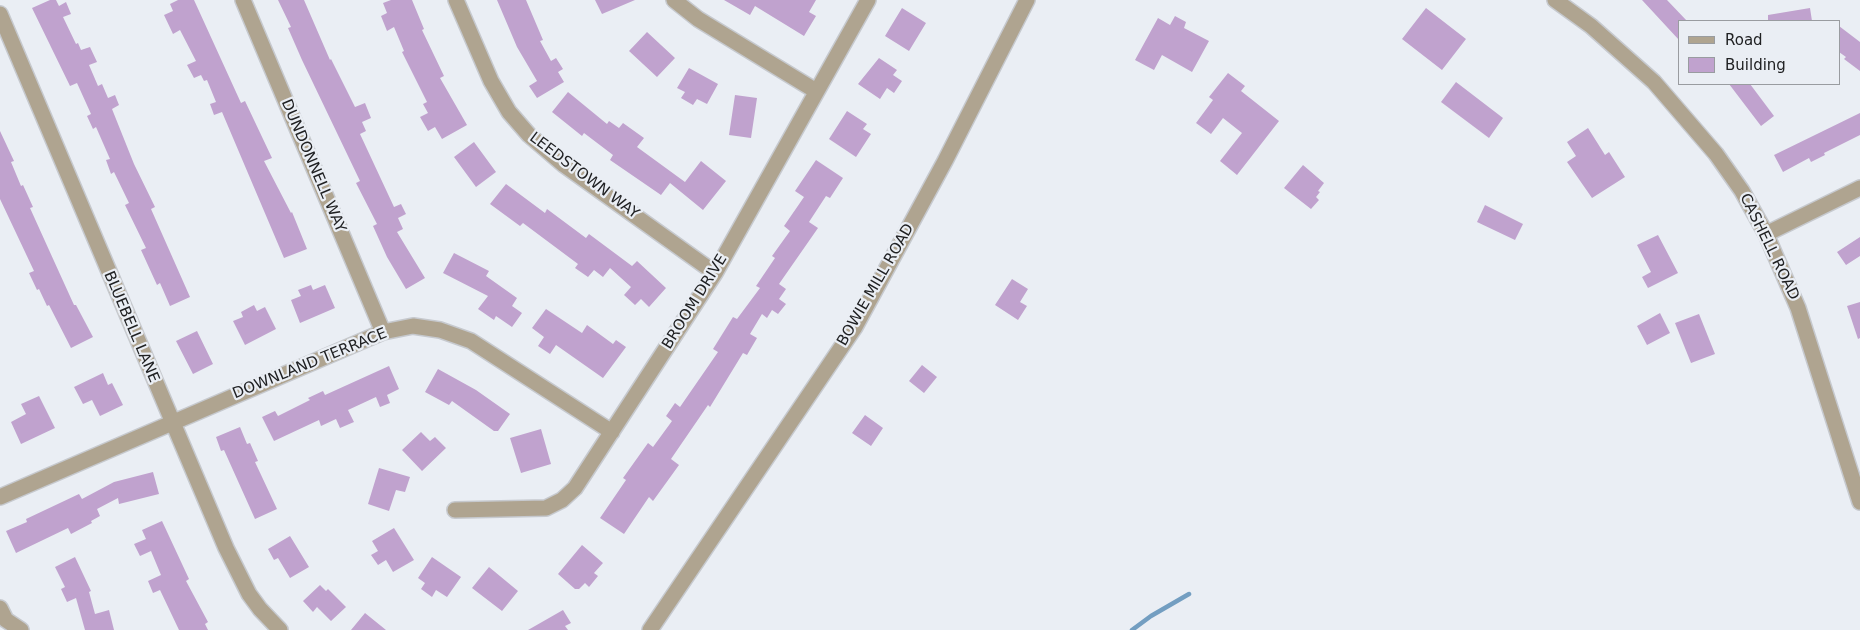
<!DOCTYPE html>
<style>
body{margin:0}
#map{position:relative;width:1860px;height:630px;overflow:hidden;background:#eaeef4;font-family:"DejaVu Sans",sans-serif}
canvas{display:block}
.legend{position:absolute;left:1678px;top:20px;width:162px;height:65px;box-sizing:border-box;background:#eaeef4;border:1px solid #999ca0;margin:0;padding:6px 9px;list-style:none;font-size:15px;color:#202123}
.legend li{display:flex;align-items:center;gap:10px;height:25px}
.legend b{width:25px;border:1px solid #999ca0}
</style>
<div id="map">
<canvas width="1860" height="630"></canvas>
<ul class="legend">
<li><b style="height:6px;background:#afa490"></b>Road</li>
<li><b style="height:14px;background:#c0a2ce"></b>Building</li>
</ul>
</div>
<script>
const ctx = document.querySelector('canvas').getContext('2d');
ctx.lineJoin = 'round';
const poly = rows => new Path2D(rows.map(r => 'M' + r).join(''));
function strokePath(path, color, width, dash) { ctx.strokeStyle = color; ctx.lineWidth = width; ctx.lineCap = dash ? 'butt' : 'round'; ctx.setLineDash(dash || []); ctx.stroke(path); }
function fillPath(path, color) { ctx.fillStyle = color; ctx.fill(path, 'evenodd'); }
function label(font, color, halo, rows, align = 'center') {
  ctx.font = font + ' "DejaVu Sans",sans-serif'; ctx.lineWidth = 4.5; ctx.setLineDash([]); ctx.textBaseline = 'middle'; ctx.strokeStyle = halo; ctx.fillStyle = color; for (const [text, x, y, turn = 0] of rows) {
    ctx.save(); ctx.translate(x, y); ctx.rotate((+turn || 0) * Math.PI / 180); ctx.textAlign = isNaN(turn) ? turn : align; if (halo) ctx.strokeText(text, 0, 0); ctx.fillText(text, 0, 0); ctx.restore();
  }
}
strokePath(poly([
 [1132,630,1151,616,1189,594]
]), '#739ec1', 4.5);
fillPath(poly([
 [50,0,56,0,59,6,66,2,71,14,63,17,76,44,78,43,81,50,90,47,97,62,89,65,98,86,102,84,108,98,115,95,119,105,112,109,134,164,155,207,151,209,190,297,170,306,160,283,157,285,141,250,146,248,125,205,129,203,114,172,111,174,106,160,110,159,96,127,93,129,87,116,91,114,77,83,70,86,32,8],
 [178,0,194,0,241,103,245,101,272,158,264,161,291,213,292,212,307,249,284,258,222,112,214,115,210,104,216,102,207,80,204,81,201,75,194,78,187,65,196,61,180,30,173,34,164,15,173,11,170,4],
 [278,0,304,0,330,60,331,59,355,107,365,103,371,118,362,122,366,131,360,134,394,207,401,204,406,214,398,218,403,229,397,232,425,278,406,289,387,257,373,226,377,224,356,183,360,181,302,60,288,28,291,27],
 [391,0,412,0,424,29,422,30,444,76,440,78,467,125,442,139,435,127,428,131,420,117,428,113,423,104,427,102,402,52,404,51,394,27,387,31,381,16,387,13,383,3],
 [497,0,526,0,543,40,540,41,551,61,556,58,563,69,558,72,564,82,537,98,529,86,537,81,517,47],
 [595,0,635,0,602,14],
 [724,0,816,0,809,12,816,16,804,36,755,6,750,15],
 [1642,0,1667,0,1687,21,1679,21,1679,40],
 [902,8,926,23,909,51,885,36],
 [1426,8,1466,39,1442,70,1402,39],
 [1810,8,1812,21,1768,21,1768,15],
 [1175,16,1186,22,1184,28,1209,41,1192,72,1162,55,1154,70,1135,60,1158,18,1170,25],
 [1839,26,1860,42,1860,71,1844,59,1846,57,1839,52],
 [647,32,675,58,657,77,629,51],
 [879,58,897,70,893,75,902,81,894,93,887,88,880,99,858,84],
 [689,68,718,84,707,104,697,99,693,105,681,98,685,92,677,88],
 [1228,73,1245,86,1241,91,1279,121,1237,175,1220,161,1242,133,1223,118,1211,134,1196,123,1213,100,1209,97],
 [1456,82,1503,118,1489,138,1441,102],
 [1729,84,1750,84,1774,116,1761,126],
 [568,92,607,124,609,121,619,128,623,123,644,138,637,147,685,182,701,161,726,181,703,210,670,183,661,195,610,160,613,155,584,133,582,136,552,112],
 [735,95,757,98,751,138,729,135],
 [847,111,867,124,863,129,871,134,856,157,829,139],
 [1860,113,1860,135,1824,153,1825,155,1811,162,1809,158,1783,172,1774,155],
 [1588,128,1605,155,1609,152,1625,177,1592,198,1567,162,1576,156,1567,142],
 [0,131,14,161,11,162,21,186,23,185,33,207,30,208,49,250,74,305,76,305,93,337,71,348,49,305,47,306,39,289,37,290,29,273,34,271,0,199],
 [474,142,496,172,476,187,454,157],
 [816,160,843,178,830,198,826,196,809,222,818,228,779,284,786,289,779,299,786,304,778,314,772,310,767,318,762,314,750,334,757,338,747,355,743,353,710,407,708,405,671,459,679,465,653,501,649,497,624,534,600,518,626,480,623,478,648,443,653,447,672,421,666,416,675,403,680,407,718,352,713,349,733,317,737,319,760,288,756,286,775,258,772,256,790,231,784,226,804,197,795,191],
 [1303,165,1324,183,1318,191,1320,192,1316,197,1319,200,1311,209,1284,188],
 [506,184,545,213,547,209,586,238,589,234,632,266,637,261,666,288,649,307,641,299,635,305,624,295,631,287,610,268,603,277,594,270,588,277,575,268,578,264,523,223,520,226,490,204],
 [1485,205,1523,224,1515,240,1477,222],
 [1658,235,1678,273,1648,288,1642,277,1651,272,1637,245],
 [1860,237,1860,256,1846,265,1837,252],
 [454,253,489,271,486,276,517,298,512,306,522,313,512,327,496,316,494,320,478,309,488,296,443,273],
 [1012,279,1028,289,1020,302,1027,306,1018,320,995,305],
 [311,285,313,290,325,285,335,308,300,323,291,300,301,296,298,290],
 [1860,302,1860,338,1858,339,1847,306],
 [254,305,257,311,265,307,276,329,245,345,233,321,243,317,241,312],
 [546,309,582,333,587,325,613,344,616,340,626,347,603,378,556,345,550,354,538,346,544,337,532,328],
 [1660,313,1670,333,1647,345,1637,326],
 [1699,314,1715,354,1691,363,1675,323],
 [197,331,213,364,193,374,176,341],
 [922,365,937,377,924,393,909,381],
 [389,366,399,389,387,395,390,403,380,407,376,397,348,410,354,422,340,428,336,419,321,426,319,420,274,441,262,417,275,411,278,416,310,400,308,398,323,391,325,395],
 [438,369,476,390,510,414,498,431,494,431,452,401,449,405,425,392],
 [103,373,108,385,112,383,123,405,100,416,92,400,83,404,74,387],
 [39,396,55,428,21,444,11,422,26,414,21,404],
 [865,415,883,428,871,446,852,433],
 [240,427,247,444,250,443,258,461,255,462,277,509,255,519,224,450,221,451,216,437],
 [541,429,551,464,521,473,510,438],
 [421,432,430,441,435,437,446,448,422,471,402,450],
 [379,468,410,477,405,492,396,490,389,511,368,504],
 [153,472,159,494,119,504,118,498,97,509,100,516,91,521,92,523,71,534,68,528,16,553,6,531,27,522,26,519,79,494,82,499,114,482],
 [162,521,189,579,186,581,208,622,205,624,208,630,179,630,160,590,153,593,148,581,161,575,151,551,140,556,134,544,146,539,142,530],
 [394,528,414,560,393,572,386,560,378,565,371,555,378,551,372,541],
 [290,536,309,567,290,578,278,558,274,560,268,549],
 [582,545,603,563,594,573,598,576,589,587,585,583,579,589,575,589,558,574],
 [75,557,91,591,89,592,95,614,109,610,114,630,85,630,76,598,67,602,61,589,65,587,55,567],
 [432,557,461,577,447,597,436,590,432,597,421,589,425,583,418,578],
 [489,567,518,591,502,611,472,588],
 [320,585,326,591,328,589,346,607,331,621,317,607,313,612,303,601],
 [563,610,571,623,565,626,568,630,528,630],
 [365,613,386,630,351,630]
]), '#c0a2ce');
const minor = poly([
 [243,0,383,332],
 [456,0,491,81,509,112,529,135,564,165,715,273],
 [674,0,698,19,816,91],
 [1555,0,1591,26,1654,82,1716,154,1742,191,1766,234,1798,308,1860,502],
 [0,14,226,548,249,594,260,609,280,630],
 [1766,234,1860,188],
 [0,497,383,332,413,326,440,330,471,341,612,432],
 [455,510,546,508,562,500,575,488,715,273,868,0],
 [0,608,6,620,21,630],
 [650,630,855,327,945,161,1027,0]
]);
strokePath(minor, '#c6c9ce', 18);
strokePath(minor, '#afa490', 15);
label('15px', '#202123', '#eaeef4', [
 ["DUNDONNELL WAY",313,166,67],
 ["LEEDSTOWN WAY",584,176,37],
 ["CASHELL ROAD",1769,247,64],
 ["BOWIE MILL ROAD",876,285,-60],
 ["BROOM DRIVE",695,302,-58],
 ["BLUEBELL LANE",131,327,67],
 ["DOWNLAND TERRACE",310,364,-22]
]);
</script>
